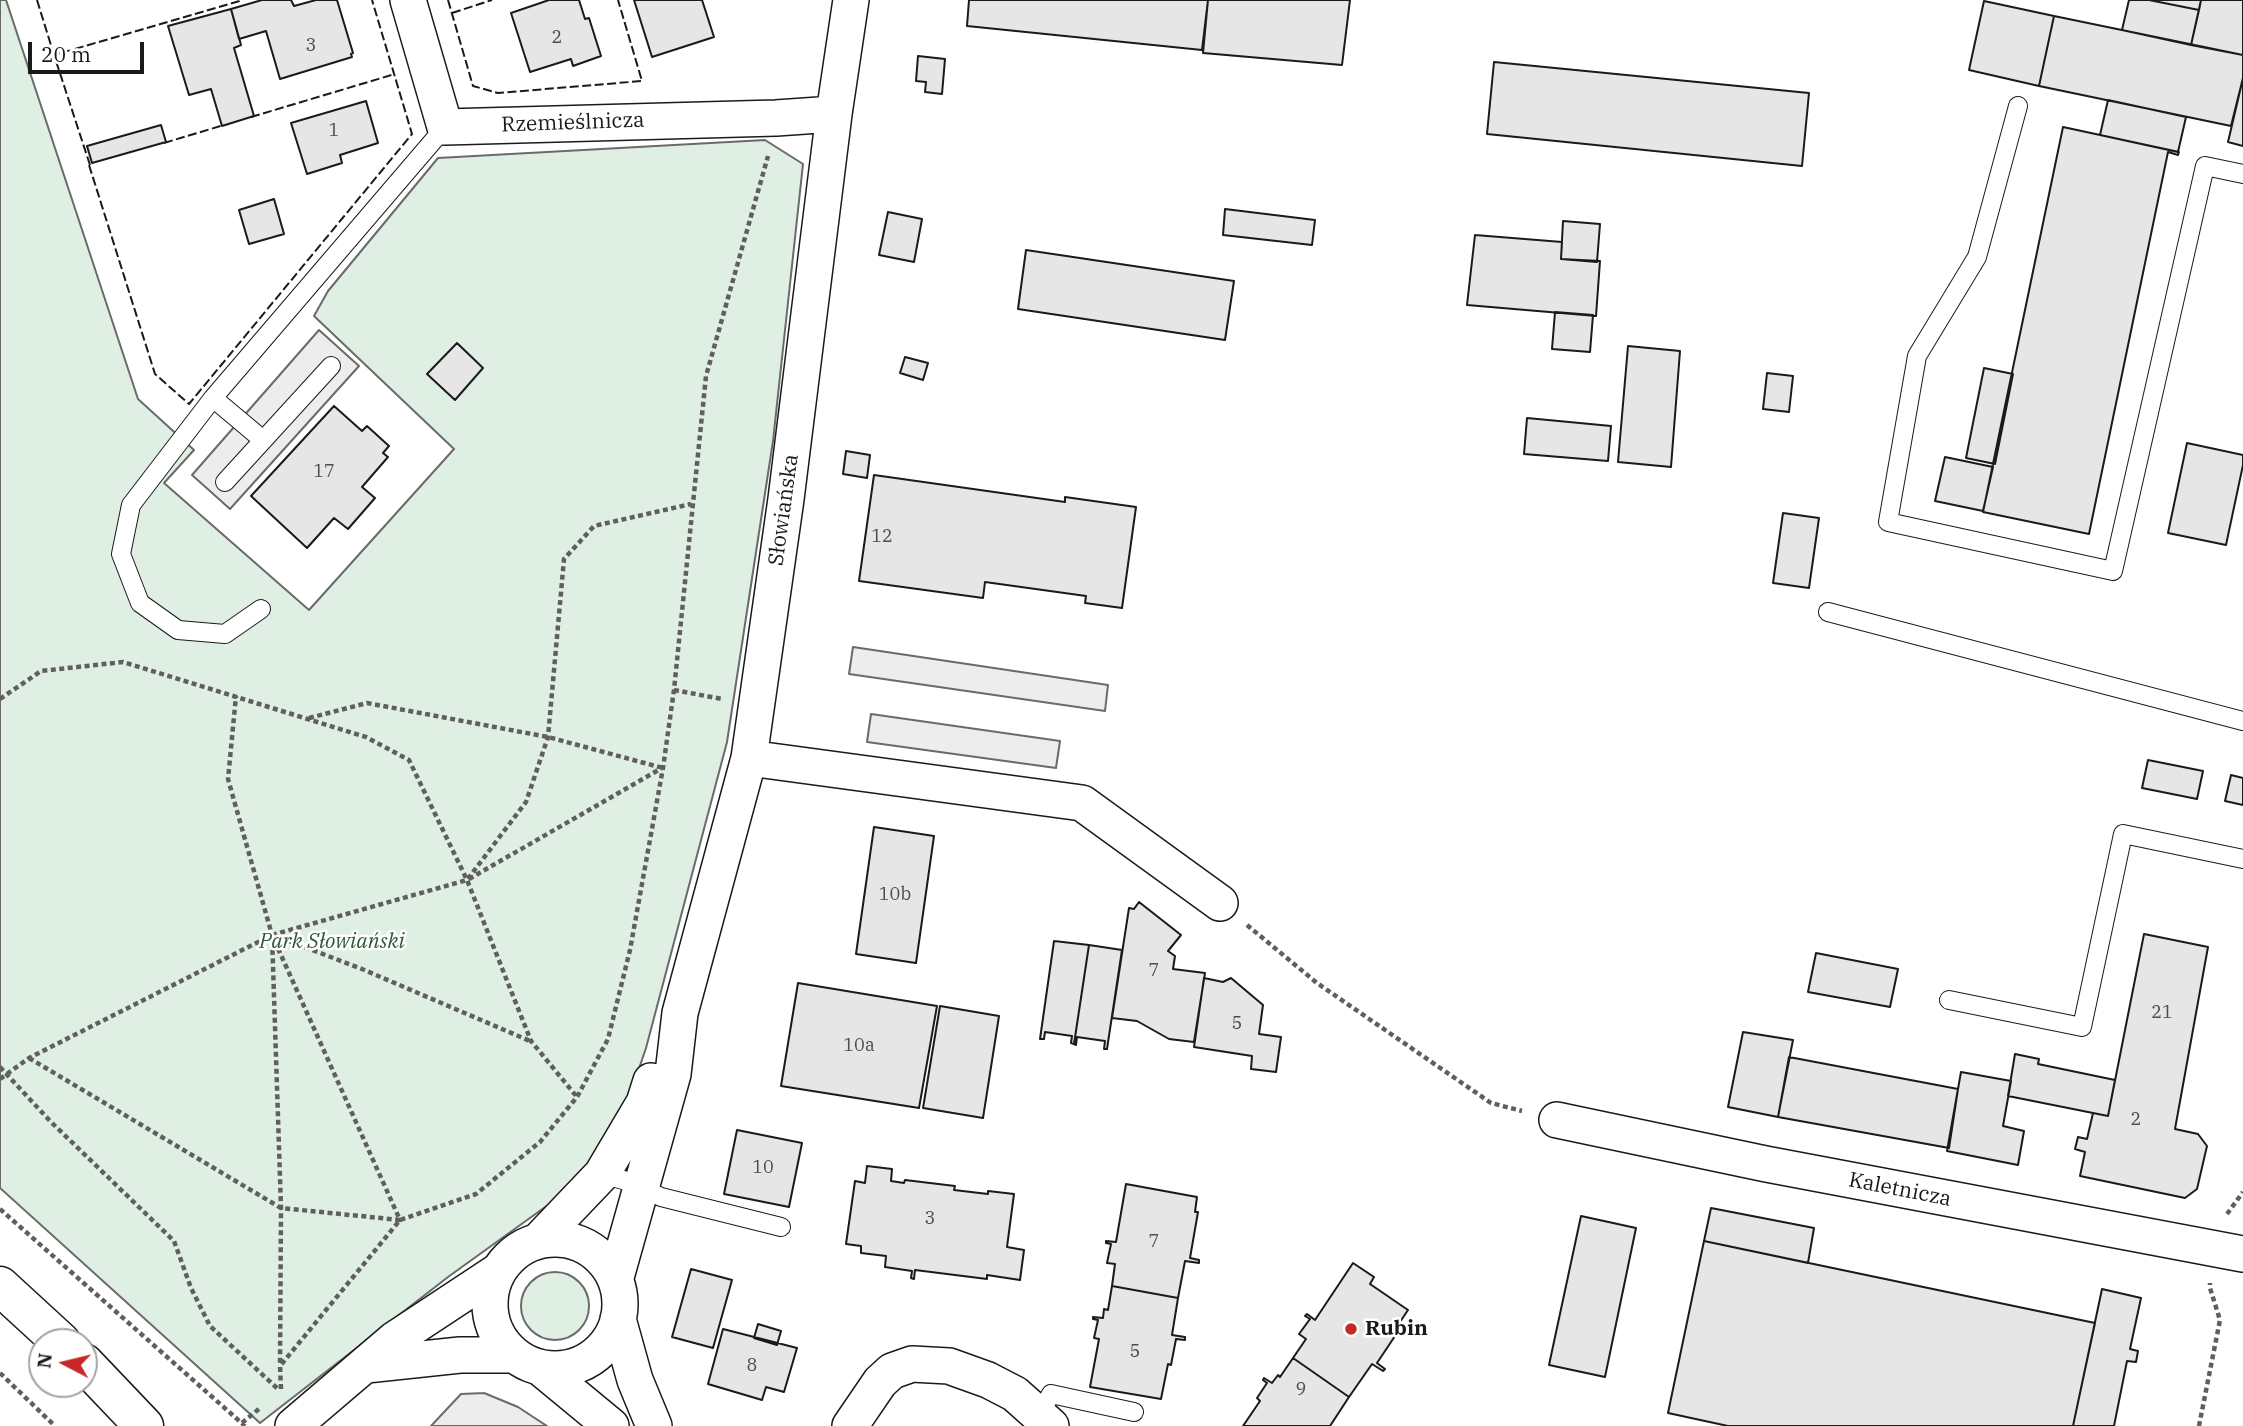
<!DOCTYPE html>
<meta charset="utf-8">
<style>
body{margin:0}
#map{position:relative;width:2243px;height:1426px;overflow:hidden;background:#fff;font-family:"IBM Plex Serif",serif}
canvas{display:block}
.north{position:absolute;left:28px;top:1328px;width:70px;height:70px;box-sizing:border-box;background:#fff;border:2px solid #a3a3a3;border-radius:50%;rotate:277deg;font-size:19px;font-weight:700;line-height:28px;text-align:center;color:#1a1a1a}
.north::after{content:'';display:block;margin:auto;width:24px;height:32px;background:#c62828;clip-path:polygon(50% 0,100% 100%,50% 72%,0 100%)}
.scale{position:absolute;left:28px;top:42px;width:116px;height:32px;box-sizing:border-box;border:4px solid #1a1a1a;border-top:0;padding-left:9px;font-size:21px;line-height:24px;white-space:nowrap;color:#1a1a1a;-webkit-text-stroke:5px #fff;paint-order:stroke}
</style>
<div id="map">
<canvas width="2243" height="1426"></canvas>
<div class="north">N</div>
<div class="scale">20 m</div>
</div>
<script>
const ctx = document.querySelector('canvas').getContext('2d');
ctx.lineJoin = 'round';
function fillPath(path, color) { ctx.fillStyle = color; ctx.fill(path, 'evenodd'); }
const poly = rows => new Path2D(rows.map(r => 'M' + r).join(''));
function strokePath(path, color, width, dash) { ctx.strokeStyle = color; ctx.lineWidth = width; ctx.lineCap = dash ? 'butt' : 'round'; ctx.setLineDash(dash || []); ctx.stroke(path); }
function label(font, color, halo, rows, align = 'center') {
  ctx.font = font + ' "IBM Plex Serif",serif'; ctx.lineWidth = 5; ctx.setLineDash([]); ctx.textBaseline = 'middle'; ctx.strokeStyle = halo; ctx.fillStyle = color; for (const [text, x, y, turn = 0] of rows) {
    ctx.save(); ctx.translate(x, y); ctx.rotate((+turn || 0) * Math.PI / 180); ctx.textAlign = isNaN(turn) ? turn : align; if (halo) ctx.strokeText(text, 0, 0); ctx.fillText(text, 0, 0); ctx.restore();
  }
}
const green = poly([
 [0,0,6,0,138,399,194,450,164,483,309,610,454,449,314,316,328,291,438,158,765,140,803,164,773,441,727,742,646,1048,627,1104,596,1154,566,1192,448,1277,260,1423,0,1188,0,0],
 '521 1306a34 34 0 1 1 68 0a34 34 0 1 1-68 0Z'
]);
fillPath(green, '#e0efe3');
strokePath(green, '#6a6a6a', 2);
const parking = poly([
 [319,330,359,366,230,509,192,475,319,330],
 [853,647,1108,685,1105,711,849,674,853,647],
 [871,714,1060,741,1056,768,867,742,871,714],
 [484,1393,518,1407,547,1426,431,1426,461,1394,484,1393]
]);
fillPath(parking, '#ededed');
strokePath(parking, '#6a6a6a', 2);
const building = poly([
 [262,0,291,0,294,6,316,0,337,0,353,53,351,54,352,57,280,79,266,31,239,39,231,9,262,0],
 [549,0,579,0,585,19,589,18,601,56,573,66,571,59,530,72,511,13,549,0],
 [634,0,702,0,714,37,652,57,634,0],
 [969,0,1208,0,1202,50,967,26,969,0],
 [1208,0,1350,0,1342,65,1203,53,1208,0],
 [2129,0,2149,0,2199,10,2191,45,2122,30,2129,0],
 [2149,0,2201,0,2199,10,2149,0],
 [2201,0,2243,0,2243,55,2191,45,2201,0],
 [1984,1,2054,16,2039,86,1969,70,1984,1],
 [231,9,241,45,234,48,254,116,222,126,211,89,189,95,168,26,231,9],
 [2054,16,2243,55,2243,78,2231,126,2039,86,2054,16],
 [918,56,945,59,942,94,925,92,926,82,916,81,918,56],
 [1494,62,1809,93,1802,166,1487,134,1494,62],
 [2243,78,2243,146,2228,142,2243,78],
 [2108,100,2186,117,2178,152,2100,135,2108,100],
 [366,101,378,143,340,155,342,163,307,174,291,123,366,101],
 [161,125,166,142,92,163,87,146,161,125],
 [2063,127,2179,152,2178,155,2168,152,2089,534,1983,512,2063,127],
 [274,199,284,234,249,244,239,210,274,199],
 [1225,209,1315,220,1312,245,1223,235,1225,209],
 [888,212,922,219,914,262,879,255,888,212],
 [1563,221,1600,224,1597,262,1561,259,1563,221],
 [1475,235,1562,242,1561,259,1600,261,1596,316,1467,305,1475,235],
 [1026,250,1234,281,1225,340,1018,309,1026,250],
 [1555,312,1593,315,1590,352,1552,349,1555,312],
 [457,343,483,368,455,400,427,374,457,343],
 [1628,346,1680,351,1671,467,1618,462,1628,346],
 [905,357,928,363,923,380,900,373,905,357],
 [1984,368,2013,374,1995,464,1966,458,1984,368],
 [1767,373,1793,376,1789,412,1763,409,1767,373],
 [334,406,362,431,367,426,389,446,383,453,388,457,362,487,375,498,348,529,334,518,307,548,251,496,334,406],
 [1527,418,1611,426,1608,461,1524,454,1527,418],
 [2187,443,2243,455,2243,465,2226,545,2168,533,2187,443],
 [846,451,870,455,867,478,843,474,846,451],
 [1945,457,1993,467,1983,511,1935,501,1945,457],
 [874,475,1065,502,1065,497,1136,507,1122,608,1085,603,1086,596,985,582,983,598,859,581,874,475],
 [1783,513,1819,518,1809,588,1773,583,1783,513],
 [2148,760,2203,771,2197,799,2142,788,2148,760],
 [2231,775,2243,778,2243,805,2225,801,2231,775],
 [874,827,934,836,916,963,856,954,874,827],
 [1139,902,1181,935,1168,951,1175,956,1173,969,1205,973,1194,1042,1169,1039,1137,1021,1112,1018,1129,908,1134,909,1139,902],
 [2144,934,2208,947,2175,1129,2198,1134,2207,1146,2197,1189,2185,1198,2080,1176,2085,1152,2075,1149,2078,1137,2087,1139,2093,1113,2108,1116,2144,934],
 [1054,941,1089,945,1074,1044,1071,1043,1072,1036,1045,1032,1044,1039,1040,1039,1054,941],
 [1089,945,1122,950,1107,1049,1104,1049,1105,1041,1077,1037,1076,1045,1074,1044,1089,945],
 [1816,953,1898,969,1890,1007,1808,992,1816,953],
 [1204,978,1223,982,1231,978,1263,1005,1259,1034,1281,1037,1276,1072,1251,1069,1252,1056,1194,1047,1204,978],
 [798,983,937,1006,919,1108,781,1086,798,983],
 [940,1006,999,1016,983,1118,923,1108,940,1006],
 [1743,1032,1793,1040,1778,1117,1728,1107,1743,1032],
 [2015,1054,2039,1059,2038,1064,2115,1080,2108,1116,2008,1096,2015,1054],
 [1789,1057,1958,1089,1949,1148,1778,1117,1789,1057],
 [1961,1072,2011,1081,2003,1126,2024,1131,2018,1165,1947,1151,1961,1072],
 [737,1130,802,1143,789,1207,724,1194,737,1130],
 [867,1166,892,1169,891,1181,904,1183,905,1180,955,1186,954,1190,988,1194,988,1191,1014,1194,1007,1247,1024,1250,1020,1280,987,1275,987,1279,915,1270,914,1279,911,1278,912,1271,885,1267,886,1256,861,1253,861,1246,846,1244,855,1181,865,1183,867,1166],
 [1126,1184,1197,1197,1195,1212,1198,1212,1190,1258,1199,1260,1199,1263,1185,1261,1178,1298,1112,1286,1115,1264,1107,1263,1111,1244,1106,1243,1106,1241,1116,1242,1126,1184],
 [1711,1208,1814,1228,1808,1263,1704,1241,1711,1208],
 [1581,1216,1636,1228,1605,1377,1549,1365,1581,1216],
 [1704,1241,2095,1323,2073,1426,1728,1426,1668,1413,1704,1241],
 [1353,1263,1374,1277,1370,1284,1408,1310,1400,1322,1403,1324,1377,1363,1385,1369,1383,1371,1372,1364,1349,1397,1293,1358,1306,1339,1299,1334,1310,1319,1305,1316,1307,1314,1315,1320,1353,1263],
 [691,1269,732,1280,713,1348,672,1337,691,1269],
 [1112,1286,1178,1298,1172,1335,1185,1337,1185,1340,1176,1339,1171,1365,1168,1364,1161,1399,1090,1387,1099,1339,1094,1338,1098,1320,1093,1319,1093,1317,1103,1318,1104,1309,1108,1310,1112,1286],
 [2102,1289,2141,1298,2130,1349,2138,1351,2136,1362,2127,1361,2114,1426,2073,1426,2102,1289],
 [758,1324,781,1331,777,1345,754,1338,758,1324],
 [723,1329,797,1348,784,1392,766,1387,762,1400,708,1384,723,1329],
 [1293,1358,1349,1397,1330,1426,1243,1426,1260,1401,1257,1398,1267,1383,1263,1380,1264,1378,1272,1383,1278,1375,1280,1377,1293,1358]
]);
fillPath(building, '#e6e6e6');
strokePath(building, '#1a1a1a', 2);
const lane = poly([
 [2018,106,1977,257,1917,356,1888,522,2113,571,2205,166,2243,174],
 [213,398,263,440],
 [225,482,331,366],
 [261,609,225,634,178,630,140,603,121,554,131,505,213,398,445,127],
 [1828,612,2243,721],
 [1949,1000,2082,1027,2123,834,2243,859],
 [602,1174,630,1182,661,1197,781,1227],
 [1037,1418,1051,1394,1134,1412]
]);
const street = poly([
 [408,0,445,127,776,118,834,114],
 [749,758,1082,803,1220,903],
 [1557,1120,1766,1164,2243,1254],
 '490 1304a65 65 0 1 1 130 0a65 65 0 1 1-130 0Z',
 [539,1240,602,1174,644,1103,651,1081],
 [616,1277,673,1074,680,1013,749,758,786,499,834,114,851,0],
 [618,1319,635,1380,654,1426],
 [366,1365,460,1355,512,1355],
 [542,1369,611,1426],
 [293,1426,395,1339,498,1271],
 [850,1426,880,1382,892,1371,912,1364,949,1366,988,1380,1015,1394,1051,1426]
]);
const secondary = poly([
 [0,1286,61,1342],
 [84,1363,144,1426]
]);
strokePath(lane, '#1a1a1a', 20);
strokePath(street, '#1a1a1a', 38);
strokePath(secondary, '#1a1a1a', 41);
strokePath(poly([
 [674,690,722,699],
 [0,699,41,671,123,662,366,737,409,760,467,880,531,1041,577,1097],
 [309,718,367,703,548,737,663,768],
 [469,879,662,768],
 [1247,925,1317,983,1491,1103,1522,1111],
 [272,935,467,880,526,802,548,737,564,559,594,526,691,504],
 [273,935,362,969,530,1041],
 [29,1058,281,1208,400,1220,272,935,228,779,236,696],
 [0,1067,50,1121,174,1241,191,1288,210,1326,279,1390],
 [0,1079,29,1058,272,935,281,1208,280,1365],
 [0,1209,245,1426],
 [2227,1214,2243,1192],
 [0,1373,55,1426],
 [281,1389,280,1366,400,1220,476,1194,540,1142,577,1097,608,1039,630,950,663,768,674,690,706,376,768,156],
 [242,1423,260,1408],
 [2199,1426,2220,1320,2210,1288,2210,1283]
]), '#5f5f5f', 4.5, [5, 3.5]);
strokePath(lane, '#fff', 18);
strokePath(street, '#fff', 35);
strokePath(secondary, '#fff', 38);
strokePath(poly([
 [37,0,54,55],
 [448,0,473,86,498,93,642,81,618,0],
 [452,13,492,0],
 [251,117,395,74],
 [164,143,224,125],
 [89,165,155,374,189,404,412,134,372,0],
 [90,165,54,55,243,0]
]), '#1a1a1a', 2, [9, 3.5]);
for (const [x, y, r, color] of [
 [1351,1329,7,"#c62828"]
]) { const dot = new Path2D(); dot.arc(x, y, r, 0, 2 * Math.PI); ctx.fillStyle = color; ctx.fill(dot); strokePath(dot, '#fff', 2.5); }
label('18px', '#4d4d4d', null, [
 ["2",557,38],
 ["3",311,46],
 ["1",334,131],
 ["17",324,472],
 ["12",882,537],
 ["10b",895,895],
 ["7",1154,971],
 ["21",2162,1013],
 ["5",1237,1024],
 ["10a",859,1046],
 ["2",2136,1120],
 ["10",763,1168],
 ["3",930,1219],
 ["7",1154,1242],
 ["5",1135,1352],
 ["8",752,1366],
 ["9",1301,1390]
]);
label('21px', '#1a1a1a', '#fff', [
 ["Rzemieślnicza",573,123,-2],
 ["Słowiańska",784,510,-82],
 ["Kaletnicza",1900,1190,11]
]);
label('italic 21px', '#2b5a34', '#fff', [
 ["Park Słowiański",332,942]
]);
label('bold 21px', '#1a1a1a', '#fff', [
 ["Rubin",1365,1329]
], 'left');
</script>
